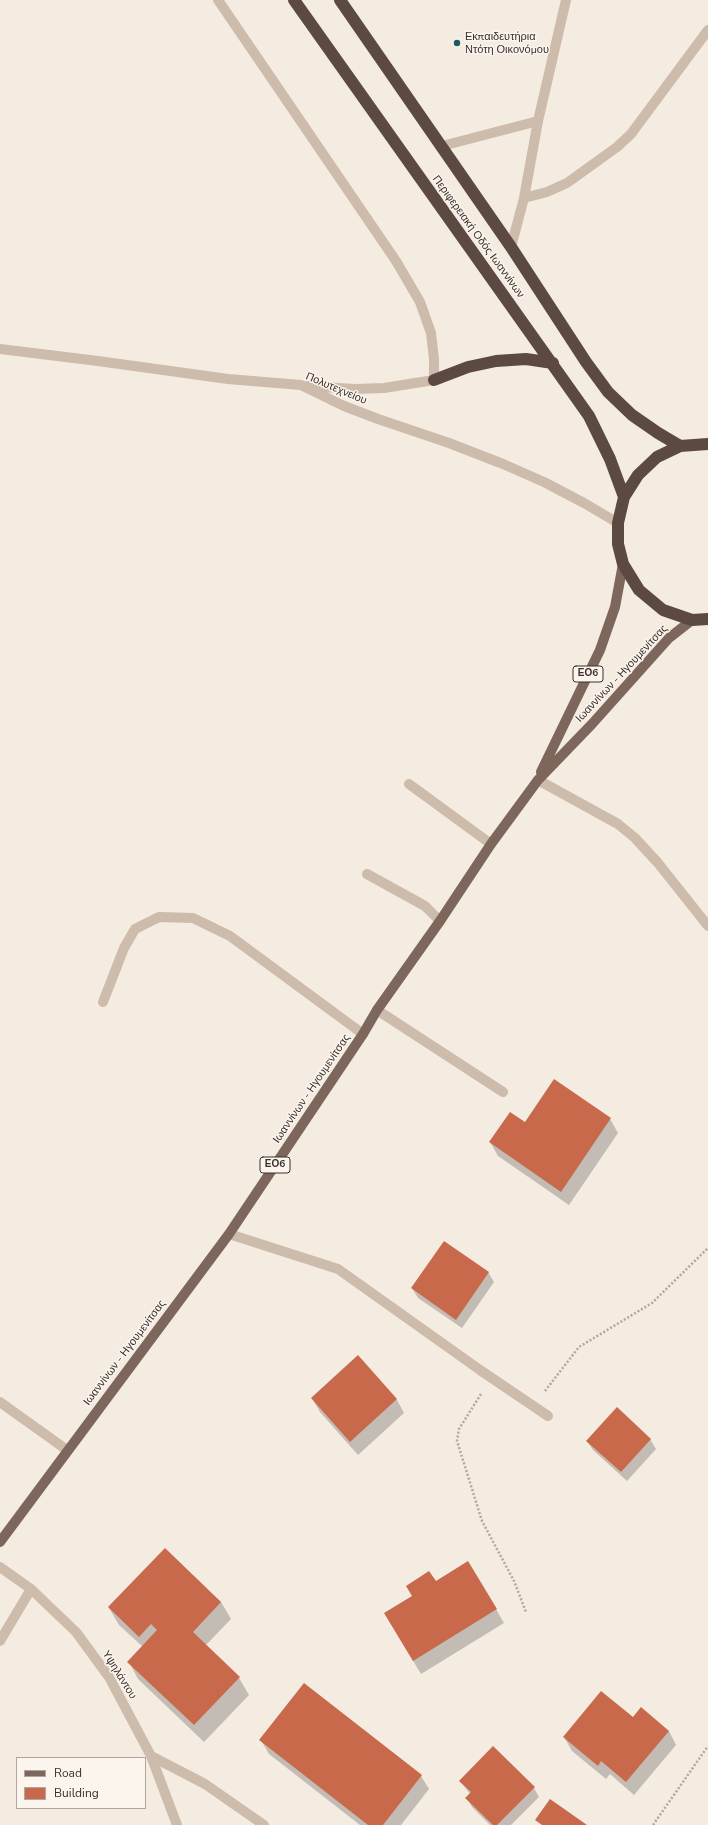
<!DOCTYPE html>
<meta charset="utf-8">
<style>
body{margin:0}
#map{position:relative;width:708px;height:1825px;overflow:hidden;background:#f4ebe1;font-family:"Nunito Sans",sans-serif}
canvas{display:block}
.legend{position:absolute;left:16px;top:1757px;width:130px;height:52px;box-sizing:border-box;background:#fbf5ee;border:1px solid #aea6a0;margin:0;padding:5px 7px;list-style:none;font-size:12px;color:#3b302b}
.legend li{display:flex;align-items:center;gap:8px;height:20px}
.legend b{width:20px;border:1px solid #aea6a0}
</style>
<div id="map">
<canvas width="708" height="1825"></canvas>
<ul class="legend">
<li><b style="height:5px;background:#7d675c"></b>Road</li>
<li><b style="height:11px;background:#c8694b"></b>Building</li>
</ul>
</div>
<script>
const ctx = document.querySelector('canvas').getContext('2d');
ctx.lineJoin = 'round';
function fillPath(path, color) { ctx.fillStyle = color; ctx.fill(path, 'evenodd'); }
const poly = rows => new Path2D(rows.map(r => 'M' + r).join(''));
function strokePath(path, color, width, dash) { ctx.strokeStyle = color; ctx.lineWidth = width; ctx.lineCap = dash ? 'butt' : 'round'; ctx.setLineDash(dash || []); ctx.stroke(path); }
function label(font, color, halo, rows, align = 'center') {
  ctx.font = font + ' "Nunito Sans",sans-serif'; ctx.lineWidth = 3; ctx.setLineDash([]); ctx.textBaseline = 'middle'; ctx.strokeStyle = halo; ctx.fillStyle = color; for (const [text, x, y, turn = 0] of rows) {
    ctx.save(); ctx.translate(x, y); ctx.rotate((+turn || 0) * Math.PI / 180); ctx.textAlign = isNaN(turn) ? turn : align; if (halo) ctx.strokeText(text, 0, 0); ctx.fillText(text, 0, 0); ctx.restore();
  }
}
fillPath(poly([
 [610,1119,618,1133,569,1205,498,1156,490,1142,525,1124],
 [488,1272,494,1282,462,1328,418,1298,412,1288],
 [358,1356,397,1400,404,1413,358,1455,320,1412,312,1398],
 [650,1439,656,1449,627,1481,593,1450,587,1441],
 [165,1549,221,1602,231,1619,206,1645,239,1678,249,1695,204,1742,138,1679,129,1662,143,1647,119,1625,109,1608],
 [435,1583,496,1609,504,1623,421,1674,393,1627,413,1596],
 [633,1719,669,1731,676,1745,634,1795,610,1774,606,1779,572,1751,564,1737],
 [261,1740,421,1776,429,1789,401,1825,360,1825,269,1754],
 [460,1781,534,1788,539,1797,511,1825,490,1825,472,1807,467,1798,470,1794]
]), '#0003');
fillPath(poly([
 [554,1079,611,1118,561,1192,489,1142,510,1112,525,1122],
 [444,1241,489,1272,456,1320,411,1288],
 [358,1355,397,1399,350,1442,311,1398],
 [617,1407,651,1439,621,1472,586,1441],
 [165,1548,221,1602,193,1632,240,1677,194,1725,127,1662,157,1630,151,1624,139,1637,108,1607],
 [468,1561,497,1609,413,1661,384,1613,412,1596,406,1586,429,1571,436,1581],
 [304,1683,422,1775,383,1825,368,1825,259,1740],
 [601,1691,633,1717,641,1707,669,1731,626,1782,601,1761,598,1766,563,1737],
 [493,1746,535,1787,497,1825,493,1825,465,1798,471,1792,459,1781],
 [550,1799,587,1825,542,1825,535,1820]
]), '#c8694b');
strokePath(poly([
 [545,1391,579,1347,652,1303,708,1248],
 [481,1394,459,1429,457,1441,482,1521,514,1581,526,1612],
 [653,1825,708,1746]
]), '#b9a596', 2.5, [2, 2]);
strokePath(poly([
 [218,0,396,261,420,302,431,333,434,359,434,380,384,388,354,389,307,386],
 [442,146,538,121],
 [524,198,547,192,567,183,617,147,631,134,708,30],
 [511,247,524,198,538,121,566,0],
 [0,349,98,361,228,379,301,385,344,406,378,419,449,443,503,464,544,482,584,503,618,523],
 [538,780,618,824,635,838,658,863,708,926],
 [409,784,491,844],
 [367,874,425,906,440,921],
 [103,1002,124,948,135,929,159,917,193,918,230,936,363,1034],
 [377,1010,503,1092],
 [229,1234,338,1269,480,1370,548,1416],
 [0,1402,67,1450],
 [0,1567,31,1589,76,1632,109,1677,151,1756,177,1825],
 [0,1641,31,1589],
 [151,1756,205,1784,264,1825]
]), '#cdbbac', 10);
strokePath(poly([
 [541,772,600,650,615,607,623,564],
 [0,1542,229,1234,363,1034,377,1010,440,921,491,844,538,780,592,724,669,638,692,620]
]), '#7d675c', 10);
strokePath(poly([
 [294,0,589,416,610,459,624,497],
 [340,0,511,247,586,362,608,392,632,415,658,433,680,446],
 [434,380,468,367,496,361,526,359,553,363],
 [708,444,680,446,657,457,638,475,624,497,618,523,618,544,623,564,639,590,663,610,692,620,708,619]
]), '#5c4a42', 12);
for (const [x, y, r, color] of [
 [457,43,4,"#1f5a5e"]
]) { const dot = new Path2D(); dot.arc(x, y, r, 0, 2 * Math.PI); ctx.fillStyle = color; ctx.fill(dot); strokePath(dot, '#fbf5ee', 1.5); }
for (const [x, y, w] of [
 [588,674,30],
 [275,1165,30]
]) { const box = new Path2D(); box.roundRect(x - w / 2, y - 8, w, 16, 3); ctx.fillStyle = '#fbf5ee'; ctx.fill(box); strokePath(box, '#3b302b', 1); }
label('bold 10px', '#3b302b', null, [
 ["ΕΟ6",588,674],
 ["ΕΟ6",275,1165]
]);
label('11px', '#3b302b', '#fbf5ee', [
 ["Εκπαιδευτήρια",465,37],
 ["Ντότη Οικονόμου",465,50]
], 'left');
label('11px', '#3b302b', '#fbf5ee', [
 ["Περιφερειακή Οδός Ιωαννίνων",478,237,54],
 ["Πολυτεχνείου",336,389,23],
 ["Ιωαννίνων - Ηγουμενίτσας",622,674,-47],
 ["Ιωαννίνων - Ηγουμενίτσας",312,1089,-56],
 ["Ιωαννίνων - Ηγουμενίτσας",125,1353,-53],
 ["Υψηλάντου",119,1675,58]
]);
</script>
